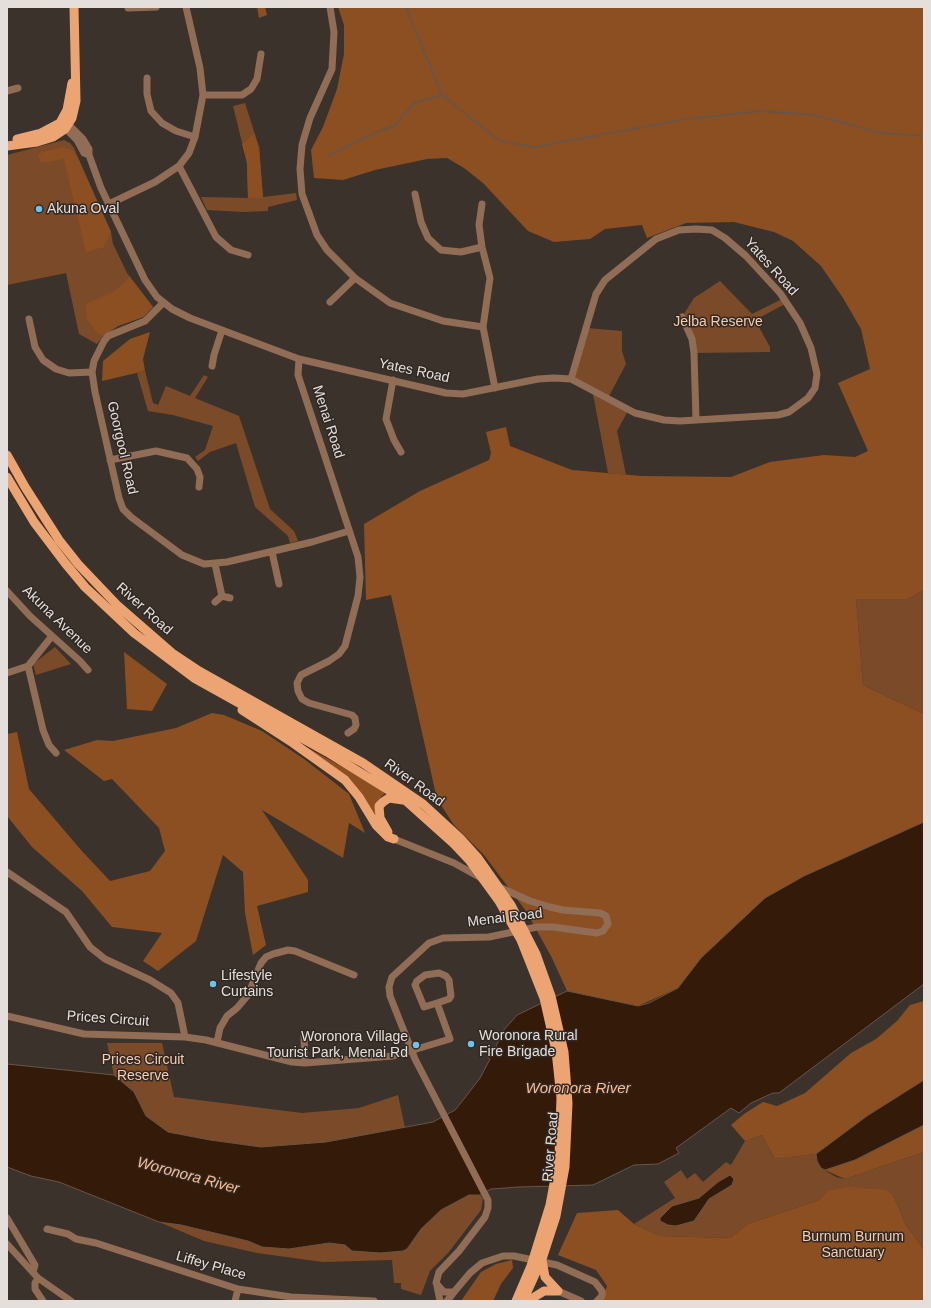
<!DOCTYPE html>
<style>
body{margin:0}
#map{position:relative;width:931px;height:1308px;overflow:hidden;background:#3b322c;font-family:Helvetica,sans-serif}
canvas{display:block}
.frame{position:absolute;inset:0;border:8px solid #e5dfdc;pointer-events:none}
</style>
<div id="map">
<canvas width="931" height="1308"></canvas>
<div class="frame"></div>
</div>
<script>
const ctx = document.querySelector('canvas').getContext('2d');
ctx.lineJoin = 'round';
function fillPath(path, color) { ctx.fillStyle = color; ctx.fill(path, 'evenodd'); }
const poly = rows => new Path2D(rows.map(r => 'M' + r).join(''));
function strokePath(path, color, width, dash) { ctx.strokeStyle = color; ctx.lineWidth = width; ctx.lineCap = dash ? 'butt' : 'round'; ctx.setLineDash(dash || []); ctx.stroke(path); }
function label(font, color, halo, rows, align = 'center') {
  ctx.font = font + ' Helvetica,sans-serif'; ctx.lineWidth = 3; ctx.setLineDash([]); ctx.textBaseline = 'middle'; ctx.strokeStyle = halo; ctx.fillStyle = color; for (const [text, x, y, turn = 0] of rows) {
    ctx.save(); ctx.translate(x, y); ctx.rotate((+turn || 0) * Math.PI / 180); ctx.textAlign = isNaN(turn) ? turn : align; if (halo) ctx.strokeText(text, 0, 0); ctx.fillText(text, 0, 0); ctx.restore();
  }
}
fillPath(poly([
 [245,103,259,147,263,197,296,193,297,200,268,207,268,211,244,212,207,210,201,197,248,198,247,163,233,106],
 [64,140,70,143,74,148,111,232,113,244,127,273,153,307,143,317,118,326,103,336,97,344,79,334,66,273,7,285,7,155],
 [720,281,752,314,784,298,787,303,755,320,770,347,770,352,694,353,682,317,694,298],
 [587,328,622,331,622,351,626,364,608,398,629,409,617,431,626,475,608,473,592,389,571,379],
 [145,371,153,403,158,405,166,386,190,396,204,375,208,377,195,398,239,416,270,509,294,531,298,541,290,543,288,536,255,507,236,443,210,452,198,461,195,457,205,450,213,426,173,415,148,411,137,373],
 [924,590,924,714,863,685,856,599,908,599],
 [55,647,71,664,36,675,33,664],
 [107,1043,162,1043,174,1097,302,1113,359,1108,398,1095,405,1128,326,1142,261,1147,210,1140,168,1132,146,1116,134,1092,114,1075],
 [762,1135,775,1159,816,1154,817,1161,821,1168,836,1177,845,1179,924,1152,924,1250,906,1225,893,1195,827,1191,819,1200,748,1224,730,1238,660,1236,634,1224,675,1198,664,1182,681,1170,687,1179,695,1173,703,1182,726,1162,731,1165,745,1141],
 [469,1195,480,1195,483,1198,481,1210,448,1253,430,1271,421,1295,401,1289,401,1283,394,1283,392,1260,323,1262,257,1253,204,1241,159,1222,181,1225,248,1241,262,1247,289,1249,329,1243,345,1245,380,1253,403,1251,407,1249,421,1229,441,1210]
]), '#7b4b29');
fillPath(poly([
 [257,7,265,7,267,15,259,18],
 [338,7,924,7,924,590,908,599,856,599,863,685,924,714,924,822,804,876,765,898,701,958,678,988,638,1006,567,991,552,958,526,911,484,855,454,825,437,799,391,595,366,600,364,524,420,491,489,460,491,453,486,432,506,427,510,446,572,470,642,476,731,477,770,462,824,455,855,457,868,451,838,383,870,369,861,329,843,298,821,266,793,241,774,232,734,222,686,223,647,238,642,225,605,229,590,239,554,242,528,231,483,183,464,168,447,158,427,159,375,170,343,180,314,178,311,150,323,127,337,89,344,54,344,25],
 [254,134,259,147,263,198,248,198,247,163,242,144],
 [63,147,73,151,78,159,111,232,104,247,86,252,64,159,41,163,38,156,42,152],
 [130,277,153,307,143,317,118,326,103,336,96,332,87,319,86,304,115,291],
 [150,332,143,359,145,371,102,381,103,361,130,339],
 [124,652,167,684,152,711,127,709],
 [212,713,224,715,262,731,304,759,349,794,365,833,349,823,343,858,262,810,308,880,308,892,257,906,266,945,253,955,245,913,243,872,223,855,196,941,158,971,143,961,162,933,112,927,82,891,32,847,7,816,7,734,17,732,29,789,81,850,110,881,150,871,165,851,159,828,112,779,104,781,64,750,97,740,113,741,176,728],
 [308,748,372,783,385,793,376,803,375,816,359,792,307,750],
 [924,1001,924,1080,867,1116,816,1154,775,1159,762,1135,745,1141,731,1125,744,1114,763,1102,777,1106,805,1093,851,1053,876,1039,897,1021,910,1005],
 [924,1125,924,1152,845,1179,825,1170,855,1160],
 [848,1187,885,1190,893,1195,906,1225,924,1250,924,1301,602,1301,607,1286,596,1270,558,1255,577,1213,618,1210,634,1224,660,1236,730,1238,748,1224,819,1200,827,1191],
 [512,1260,513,1268,501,1284,493,1301,461,1301,481,1272,496,1264]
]), '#8c4f21');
const water = poly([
 [924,822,924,984,779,1093,773,1093,751,1103,739,1113,731,1108,676,1148,679,1153,658,1164,634,1165,593,1185,518,1187,491,1189,480,1195,469,1195,441,1210,421,1229,407,1249,403,1251,380,1253,352,1251,345,1245,329,1243,289,1249,262,1247,248,1241,181,1225,159,1222,59,1182,31,1176,7,1167,7,1064,114,1075,134,1092,146,1116,168,1132,210,1140,261,1147,326,1142,433,1122,455,1110,464,1099,480,1078,490,1059,487,1057,492,1050,494,1051,503,1031,517,1015,567,991,638,1006,649,1003,678,988,701,958,765,898,804,876,924,822],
 [924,1080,924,1125,855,1160,825,1170,821,1168,817,1161,816,1154,867,1116,924,1080],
 [730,1175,734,1179,732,1185,709,1199,694,1221,676,1226,668,1225,660,1221,660,1218,672,1206,699,1198,718,1182,730,1175]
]);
fillPath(water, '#341a08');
strokePath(water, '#695548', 1);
strokePath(poly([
 [406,7,442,95,500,141,534,147,687,119,762,111,814,115,881,133,924,136],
 [330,155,366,137,395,125,414,103,442,95]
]), '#695548', 2);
strokePath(poly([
 [330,7,334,32,332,69,310,118,302,145,300,169,302,194,317,235,327,250,355,278,390,303,443,321,483,327],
 [128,8,156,7],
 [147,78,147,94,151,111,162,123,176,131,195,137],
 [7,91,18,88],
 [203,95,242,95,251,89,257,79,261,54],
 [65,121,83,139,89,149,89,155,101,188,145,280,157,297,172,309,190,318,299,359,446,393,463,394,538,379,554,378,571,379,635,413,664,420,680,421,778,415,789,412,808,398,815,388,817,374,811,348,800,323,780,293,746,256,725,238,712,230,696,229,679,230,656,239,605,280,596,294,571,379],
 [63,126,77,140,84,153,89,155],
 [179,166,216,237,231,250,248,255],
 [415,194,421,222,428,238,441,250,461,252,482,247],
 [109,204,155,182,179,166,189,153,195,137,203,95,200,68,186,7],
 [482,204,479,225,482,247,490,278,483,327,495,388],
 [330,302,355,278],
 [163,303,145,321,108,336,104,341,94,361,92,372,95,392,119,498,123,509,131,517,182,555,204,564,227,562,312,542,349,531],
 [682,317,692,339,694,353,696,419],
 [29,319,35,347,43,360,56,369,69,373,92,372],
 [299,359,298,375,358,557,360,577,358,596,345,646,339,654,329,661,301,675,297,683,298,691,302,699,309,703,352,715,355,718,356,725,354,729,348,733],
 [212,366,214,355,222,330],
 [393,380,386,419,394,440,401,452],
 [110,460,156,451,187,458,197,469,200,477,199,487],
 [272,552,279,584],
 [215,564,222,596],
 [7,591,30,616,80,661,88,670],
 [215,602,222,596,230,598],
 [28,666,43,730,49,745,56,753],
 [7,673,28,666,52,636],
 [394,839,454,863,481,878],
 [7,872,66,912,90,947,105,959,150,980,171,993,178,1003,185,1037],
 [499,887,530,901,550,907,563,910,600,913,606,916,608,924,603,931,597,933,553,927,537,927,489,937,443,938,429,943,392,977,389,987,390,996,415,1059,488,1200,488,1208,485,1217,459,1251,439,1272,436,1283,444,1292,454,1292,470,1273,482,1263,503,1256,514,1256,557,1265,595,1282,602,1291,602,1296,597,1301],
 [7,1016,84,1034,185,1037,206,1040,292,1062,305,1063,393,1056,450,1039,437,1003,424,1007,415,985,417,981,425,975,439,973,446,976,449,980,451,996,449,999,437,1003],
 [304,1036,305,1063],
 [217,1042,220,1028,227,1016,237,1008,248,995,261,963,266,957,273,954,288,950,295,951,354,975],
 [7,1218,35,1265,33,1272],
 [47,1229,68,1234,76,1239,96,1243,238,1289,291,1297,374,1301],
 [7,1244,38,1278,71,1301],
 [38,1278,35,1283,35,1289,43,1301],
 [437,1286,440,1301],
 [558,1291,581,1301],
 [235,1301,238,1289],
 [447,1301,454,1292]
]), '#916d56', 7);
strokePath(poly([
 [17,139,41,133,60,123,67,110,72,83],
 [7,146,37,142,53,137,65,129,72,118,76,101,74,7],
 [7,455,25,487,59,540,78,564,118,606,172,653,199,671,363,763,423,804,460,838,478,858,511,905,536,954,551,996,564,1052,568,1103,565,1167,556,1216,542,1259,523,1301],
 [7,477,34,522,65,563,85,587,134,633,194,678,327,752,406,801,454,844,470,861,499,901,521,940,544,998,556,1051,561,1098,559,1157,550,1205,531,1266,516,1301],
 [242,710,293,743,345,780,359,797,376,825,388,837,394,839],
 [388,832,380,818,379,806,383,802,389,798,403,800],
 [542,1260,545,1277,558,1291],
 [528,1301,544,1291,558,1291]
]), '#eda473', 9);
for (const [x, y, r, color] of [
 [39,209,4,"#6bc3f2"],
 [213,984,4,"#6bc3f2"],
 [471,1044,4,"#6bc3f2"],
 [416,1045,4,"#6bc3f2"]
]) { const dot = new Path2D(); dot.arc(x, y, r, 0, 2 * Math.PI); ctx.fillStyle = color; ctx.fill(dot); strokePath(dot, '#302823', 1.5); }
label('14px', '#e5dfdc', '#302823', [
 ["Akuna Oval",47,209],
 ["Lifestyle",221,976],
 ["Curtains",221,992],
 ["Woronora Rural",479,1036],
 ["Fire Brigade",479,1052],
 ["Woronora Village",408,1037,"right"],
 ["Tourist Park, Menai Rd",408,1053,"right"]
], 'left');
label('14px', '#e5dfdc', '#302823', [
 ["Yates Road",771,267,48],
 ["Yates Road",414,371,12],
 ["Menai Road",328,422,72],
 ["Goorgool Road",122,448,77],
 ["River Road",144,609,42],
 ["Akuna Avenue",57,620,44],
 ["River Road",414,783,36],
 ["Menai Road",505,918,-7],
 ["Prices Circuit",108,1019,4],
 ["River Road",551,1147,-85],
 ["Liffey Place",211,1266,16]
]);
label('14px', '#f8ccb0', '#302823', [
 ["Jelba Reserve",718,322],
 ["Prices Circuit",143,1060],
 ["Reserve",143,1076],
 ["Burnum Burnum",853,1237],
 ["Sanctuary",853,1253]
]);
label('italic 15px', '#fcbb90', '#302823', [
 ["Woronora River",578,1089],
 ["Woronora River",188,1176,15]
]);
</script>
